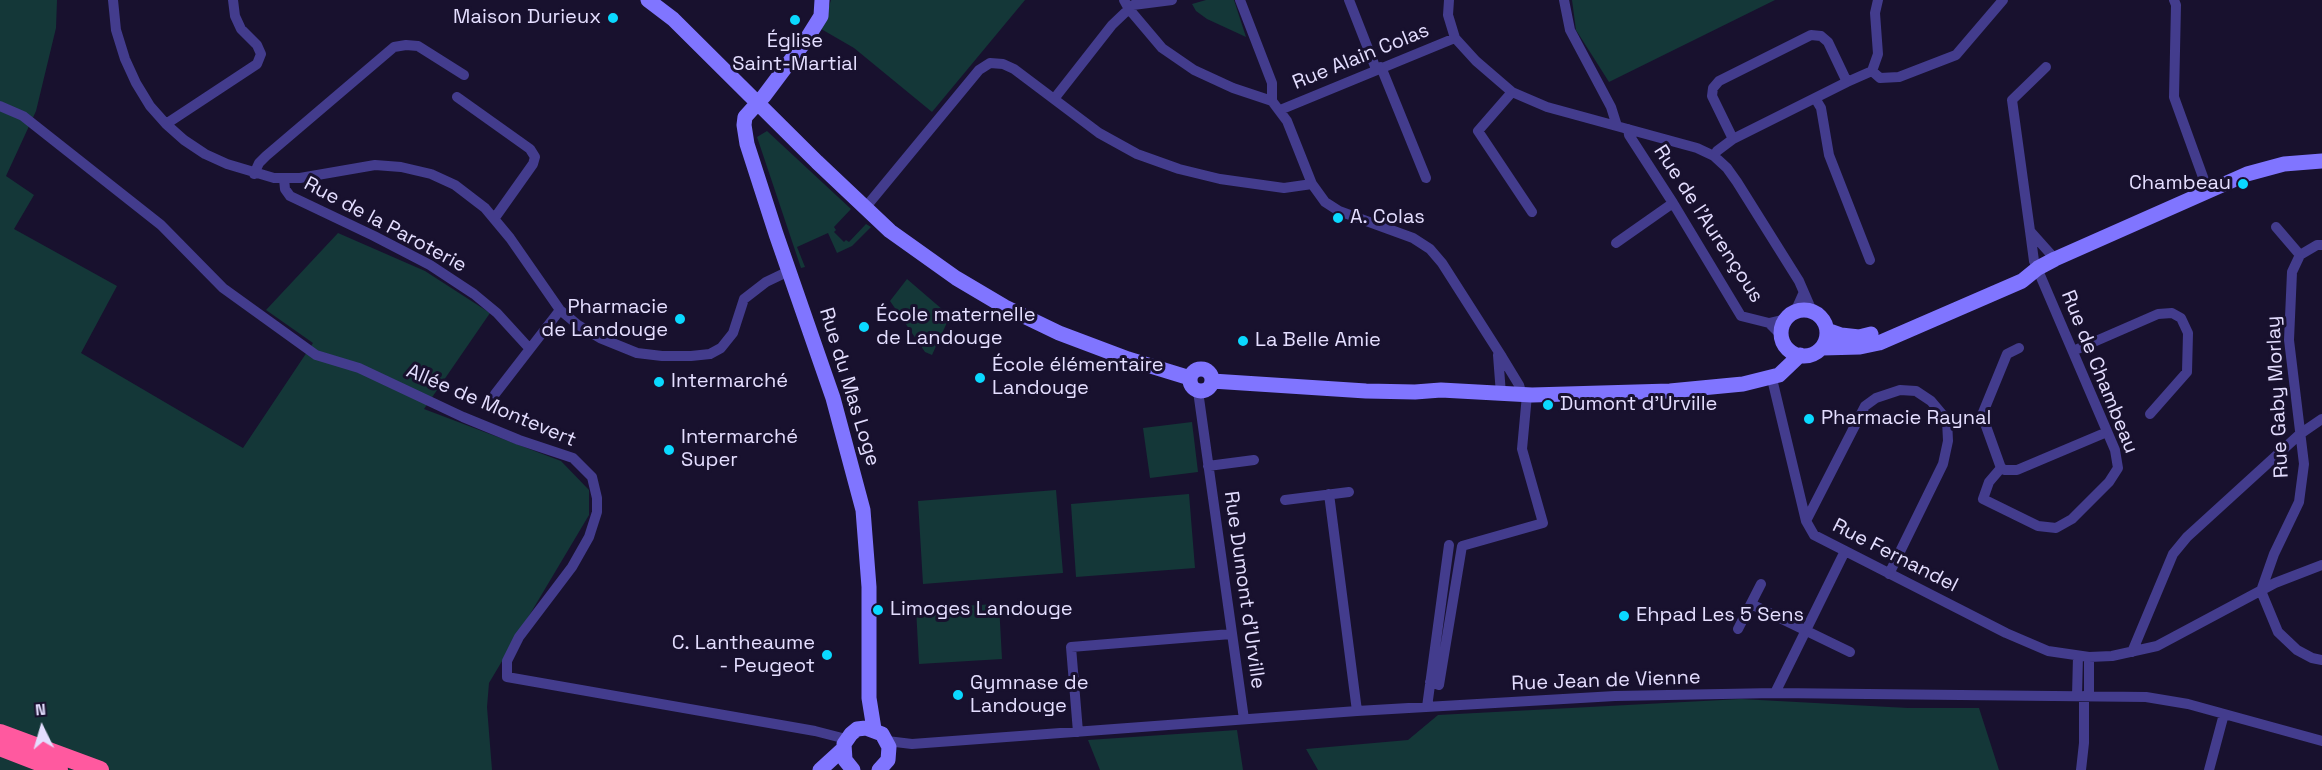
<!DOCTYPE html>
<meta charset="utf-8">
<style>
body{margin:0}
#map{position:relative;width:2322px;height:770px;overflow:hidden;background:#18112e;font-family:"Space Grotesk",sans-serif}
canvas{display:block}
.north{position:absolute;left:12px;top:698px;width:60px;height:60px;-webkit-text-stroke:4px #18112e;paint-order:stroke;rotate:355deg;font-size:16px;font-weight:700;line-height:24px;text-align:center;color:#e4deff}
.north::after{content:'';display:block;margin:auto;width:21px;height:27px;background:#e4deff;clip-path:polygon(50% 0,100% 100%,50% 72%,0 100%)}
</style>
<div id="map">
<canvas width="2322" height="770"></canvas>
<div class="north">N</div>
</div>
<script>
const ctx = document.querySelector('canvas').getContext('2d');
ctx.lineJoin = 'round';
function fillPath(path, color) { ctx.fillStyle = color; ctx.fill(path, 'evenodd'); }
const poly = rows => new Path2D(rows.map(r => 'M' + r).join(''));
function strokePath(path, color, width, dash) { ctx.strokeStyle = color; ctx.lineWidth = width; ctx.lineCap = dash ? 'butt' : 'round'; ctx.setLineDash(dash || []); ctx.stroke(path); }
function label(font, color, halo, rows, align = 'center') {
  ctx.font = font + ' "Space Grotesk",sans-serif'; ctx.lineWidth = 6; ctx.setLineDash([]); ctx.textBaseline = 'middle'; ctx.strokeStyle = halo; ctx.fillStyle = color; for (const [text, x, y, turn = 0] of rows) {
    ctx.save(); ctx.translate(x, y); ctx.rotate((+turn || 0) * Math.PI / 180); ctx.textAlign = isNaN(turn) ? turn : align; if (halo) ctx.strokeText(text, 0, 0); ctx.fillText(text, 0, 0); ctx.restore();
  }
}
fillPath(poly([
 [0,0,57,0,56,28,36,111,6,176,34,195,14,229,117,286,81,353,243,448,313,343,266,310,338,233,425,271,490,313,424,409,561,461,589,490,589,515,489,683,487,707,492,770,0,770],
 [831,0,1025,0,932,112,854,48,816,26,828,10],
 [1206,0,1234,0,1246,37,1207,19,1196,11,1192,4],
 [1572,0,1775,0,1609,82,1576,30],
 [767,131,851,209,834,227,836,230,834,232,844,242,846,240,849,242,866,224,871,227,852,246,837,253,828,233,797,247,805,267,801,268,757,137],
 [907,279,950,316,932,355,925,352,890,301],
 [1192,422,1198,472,1150,478,1143,428],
 [1056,490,1063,573,923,584,918,501],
 [1189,494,1195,568,1076,577,1071,504],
 [999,604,1002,659,919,664,916,608],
 [1741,699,1908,708,1979,708,1999,770,1318,770,1306,749,1408,740,1438,715],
 [1237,730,1243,770,1100,770,1088,740]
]), '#143738');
strokePath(poly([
 [113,0,116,30,125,59,136,83,150,106,166,124,184,140,205,154,227,164,274,178,300,178,375,165,401,167,431,174,455,185,485,208,510,238,560,310,578,325,600,338,637,353,662,356,691,356,710,354,721,348,733,333,744,299,766,282,789,271],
 [1124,0,1129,9,1162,48,1194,70,1233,88,1272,101,1287,121,1312,184,1325,202,1339,211,1413,238,1430,249,1442,263,1502,357,1519,385,1522,395],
 [1240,0,1272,83,1272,101],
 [1349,0,1376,69],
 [1449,0,1448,15,1455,38,1476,61,1512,92,1547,107,1697,148,1714,156,1727,168,1737,182,1799,281,1812,311],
 [1564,0,1570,30,1611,107,1617,126],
 [2174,0,2176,5,2174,97,2208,191],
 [1381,67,1426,178],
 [1872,71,1880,78,1899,77,1956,55,2003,0],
 [1847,82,1872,71,1878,54,1875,13,1878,0],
 [1512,92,1478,131,1532,212],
 [457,97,530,149,535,157,533,164,494,219],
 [1054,99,1112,25,1133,5,1172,0],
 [0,106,23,116,161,225,223,288,316,355,359,368,463,417,519,440,573,458,592,477,597,498,597,512,589,537,572,567,519,637,507,661,507,677,815,731,846,739],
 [1280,110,1455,38],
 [166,124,257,64,261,54,257,45,241,29,235,16,233,0],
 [1628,129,1629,135,1673,203,1741,316,1769,323,1786,319],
 [1733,139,1712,96,1713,88,1719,81,1811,35,1821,36,1828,42,1847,82,1815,98],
 [1714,156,1717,151,1733,139,1815,98,1821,108,1829,155,1870,260],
 [254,174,259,163,266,156,394,47,406,45,418,46,464,75],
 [284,179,285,189,290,196,374,236,430,265,474,294,497,313,529,348],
 [865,208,979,70,990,63,1003,64,1014,69,1099,133,1137,154,1179,169,1220,179,1284,188,1312,184],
 [2276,227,2300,255],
 [2030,231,2012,100,2046,67],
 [1616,243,1673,203],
 [2322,245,2317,245,2300,255,2292,272,2289,340,2304,464,2299,502,2274,554,2261,591,2278,632,2297,650,2312,658,2322,660],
 [1795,312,1803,294],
 [1769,323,1782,336],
 [2019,348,2007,354,1982,415,2001,468,2005,470,2017,470,2107,432],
 [2073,351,2158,314,2172,313,2181,318,2188,333,2187,372,2150,414],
 [1498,355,1501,394],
 [1769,377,1773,383,1806,521,1814,535,2006,633,2048,651,2089,657,2112,656,2157,646,2275,583,2322,565],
 [1198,391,1244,719],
 [495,394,560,310],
 [1208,466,1254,460],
 [2001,468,1989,482,1983,499,2038,526,2056,528,2072,519,2109,482,2118,468,2115,450,2034,261,2030,231,2055,259],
 [1329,494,1357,711],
 [1285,500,1349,492],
 [1806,521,1865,406,1876,398,1900,390,1916,391,1931,401,1947,420,1948,441,1943,464,1889,574],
 [1751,604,1850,652],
 [1738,629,1761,584],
 [2132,652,2173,554,2187,537,2300,434,2322,419],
 [1430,682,1439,685,1462,546,1543,523,1522,449,1527,395],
 [1775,693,1845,551],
 [2077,696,2078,656],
 [2089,696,2089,657],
 [1427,707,1449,545],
 [1078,732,1071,647,1231,634],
 [887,741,912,744,1357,711,1615,696,1775,693,2146,697,2188,704,2322,741],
 [2081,770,2084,743,2084,696],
 [2209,770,2224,714]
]), '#433c8d', 10);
strokePath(poly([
 [648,0,673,19,817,162,890,231,956,278,1005,307,1059,333,1128,359,1190,378],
 [822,0,821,16,806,40,764,96,745,117,744,125,747,144,776,234,833,398,863,510,869,587,869,698,874,729],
 '1781 333a23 23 0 1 1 46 0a23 23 0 1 1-46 0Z',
 [1827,330,1841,335,1859,337,1871,334],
 [1822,348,1860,347,1879,343,2022,281,2038,268,2055,259,2247,174,2284,164,2322,161],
 '1190 380a11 11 0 1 1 22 0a11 11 0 1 1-22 0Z',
 [1212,381,1366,391,1415,392,1441,390,1532,395,1670,391,1743,384,1779,375,1800,355],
 [820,770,843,749],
 [853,770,845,760,844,744,851,734,857,729,866,728,882,734,889,747,888,760,879,770]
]), '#8075ff', 15);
strokePath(poly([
 [0,733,100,770],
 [0,747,59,770]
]), '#ff599f', 18);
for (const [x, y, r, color] of [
 [613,18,6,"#0ad9ff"],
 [795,20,6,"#0ad9ff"],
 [2243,184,6,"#0ad9ff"],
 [1338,218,6,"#0ad9ff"],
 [680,319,6,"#0ad9ff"],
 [864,327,6,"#0ad9ff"],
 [1243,341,6,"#0ad9ff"],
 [980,378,6,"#0ad9ff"],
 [659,382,6,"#0ad9ff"],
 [1548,405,6,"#0ad9ff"],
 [1809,419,6,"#0ad9ff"],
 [669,450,6,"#0ad9ff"],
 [878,610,6,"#0ad9ff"],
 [1624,616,6,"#0ad9ff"],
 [827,655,6,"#0ad9ff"],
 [958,695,6,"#0ad9ff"]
]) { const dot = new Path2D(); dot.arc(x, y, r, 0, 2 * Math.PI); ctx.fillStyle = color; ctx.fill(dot); strokePath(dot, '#18112e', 2); }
label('20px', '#e4deff', '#18112e', [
 ["Maison Durieux",601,18,"right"],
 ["Église",795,42,"center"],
 ["Saint-Martial",795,65,"center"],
 ["Chambeau",2231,184,"right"],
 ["A. Colas",1350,218],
 ["Pharmacie",668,308,"right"],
 ["de Landouge",668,331,"right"],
 ["École maternelle",876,316],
 ["de Landouge",876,339],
 ["La Belle Amie",1255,341],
 ["École élémentaire",992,366],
 ["Landouge",992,389],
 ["Intermarché",671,382],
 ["Dumont d'Urville",1560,405],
 ["Pharmacie Raynal",1821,419],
 ["Intermarché",681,438],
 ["Super",681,461],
 ["Limoges Landouge",890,610],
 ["Ehpad Les 5 Sens",1636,616],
 ["C. Lantheaume",815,644,"right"],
 ["- Peugeot",815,667,"right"],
 ["Gymnase de",970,684],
 ["Landouge",970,707]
], 'left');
label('20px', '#e4deff', '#18112e', [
 ["Rue Alain Colas",1361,57,-22],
 ["Rue de l'Aurençous",1708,224,57],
 ["Rue de la Paroterie",385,225,28],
 ["Rue de Chambeau",2099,372,68],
 ["Rue du Mas Loge",849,387,73],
 ["Rue Gaby Morlay",2278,397,-93],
 ["Allée de Montevert",491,406,23],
 ["Rue Fernandel",1895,556,27],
 ["Rue Dumont d'Urville",1244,590,82],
 ["Rue Jean de Vienne",1606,681,-2]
]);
</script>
